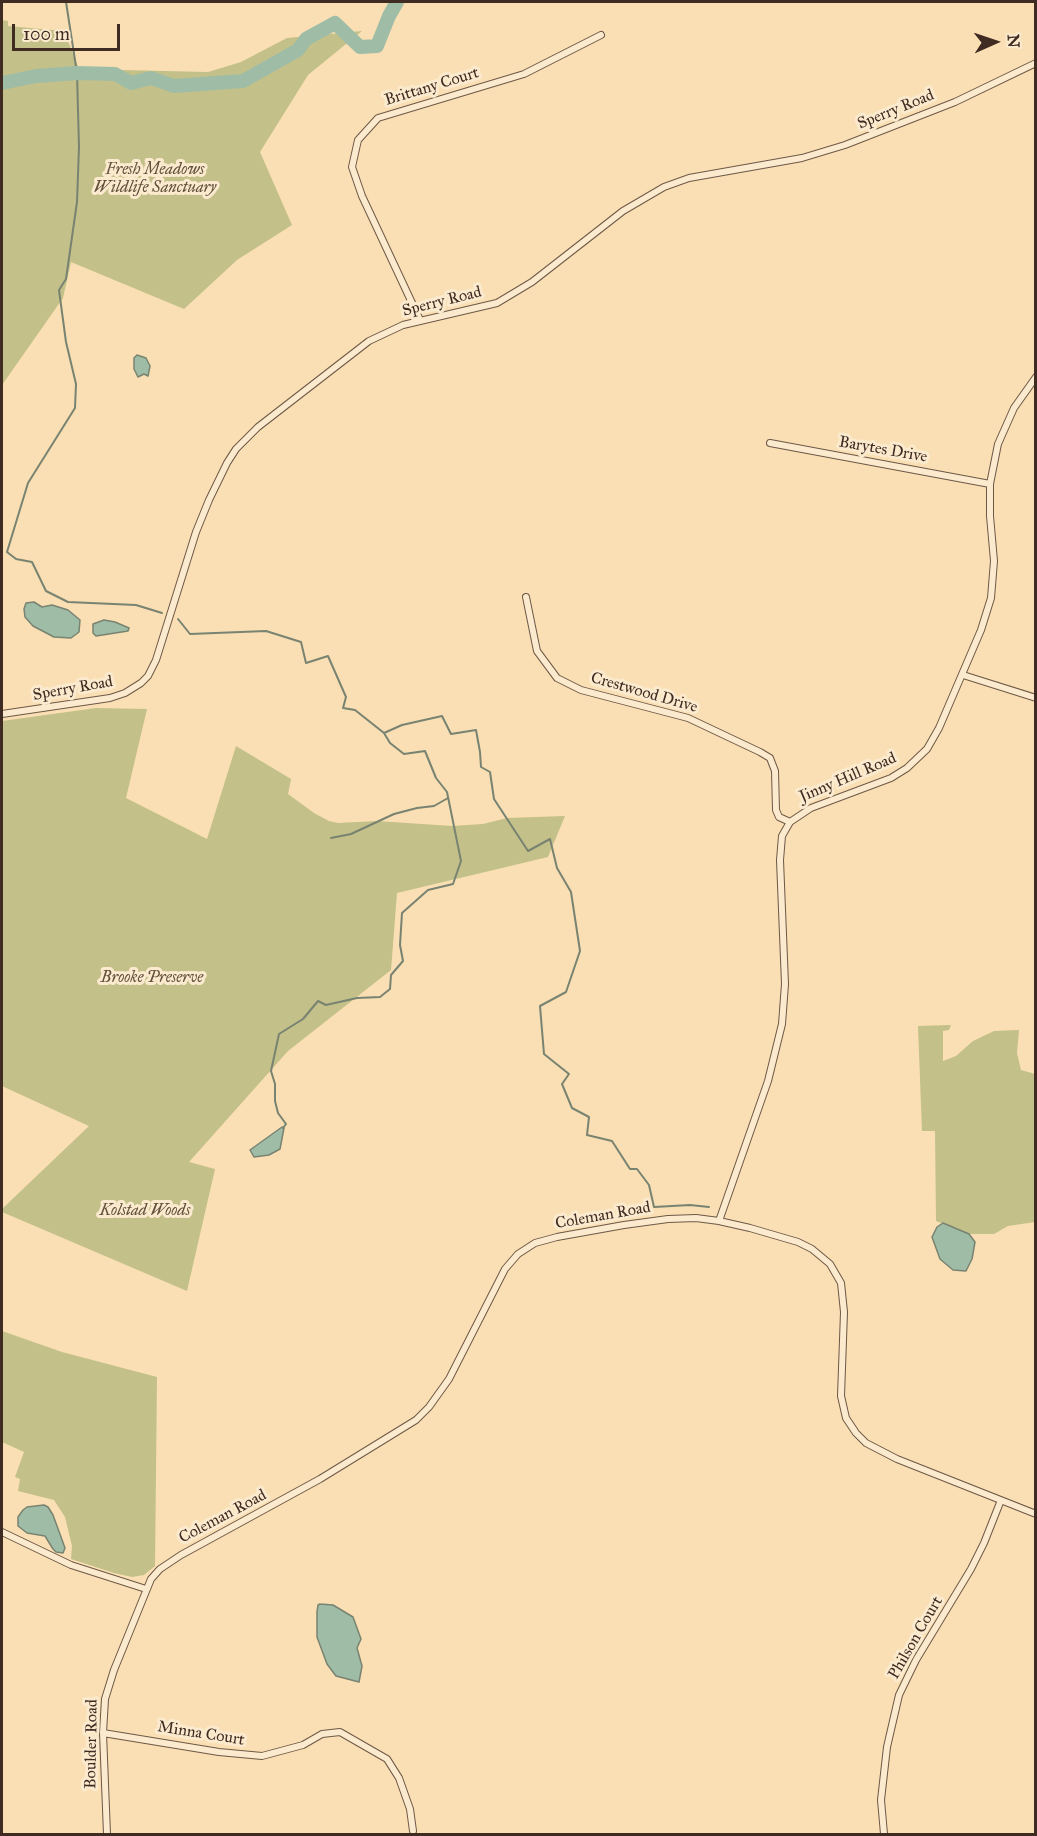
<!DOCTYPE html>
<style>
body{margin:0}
#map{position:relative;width:1037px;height:1836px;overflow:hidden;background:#f9dfb3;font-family:"IM FELL Great Primer",serif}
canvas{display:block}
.frame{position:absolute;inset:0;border:3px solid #402b22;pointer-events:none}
.north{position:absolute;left:965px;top:12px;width:60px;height:60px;-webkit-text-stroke:4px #fbeace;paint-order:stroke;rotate:87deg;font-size:16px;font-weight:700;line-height:24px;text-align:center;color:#402b22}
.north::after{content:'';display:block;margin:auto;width:21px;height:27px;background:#402b22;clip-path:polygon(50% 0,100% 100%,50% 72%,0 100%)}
.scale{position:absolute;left:12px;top:24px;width:108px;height:27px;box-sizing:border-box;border:3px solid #402b22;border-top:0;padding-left:8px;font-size:18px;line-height:21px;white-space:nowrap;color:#402b22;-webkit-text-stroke:4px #fbeace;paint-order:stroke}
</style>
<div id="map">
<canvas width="1037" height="1836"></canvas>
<div class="frame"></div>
<div class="north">N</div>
<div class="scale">100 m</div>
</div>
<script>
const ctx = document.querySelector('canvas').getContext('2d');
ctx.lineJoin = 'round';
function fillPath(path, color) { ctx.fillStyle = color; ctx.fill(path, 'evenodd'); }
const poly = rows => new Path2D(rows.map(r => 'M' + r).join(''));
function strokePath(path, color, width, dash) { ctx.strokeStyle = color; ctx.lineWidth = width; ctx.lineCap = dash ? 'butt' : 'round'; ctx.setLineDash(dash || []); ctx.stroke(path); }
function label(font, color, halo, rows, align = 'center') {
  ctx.font = font + ' "IM FELL Great Primer",serif'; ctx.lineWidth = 6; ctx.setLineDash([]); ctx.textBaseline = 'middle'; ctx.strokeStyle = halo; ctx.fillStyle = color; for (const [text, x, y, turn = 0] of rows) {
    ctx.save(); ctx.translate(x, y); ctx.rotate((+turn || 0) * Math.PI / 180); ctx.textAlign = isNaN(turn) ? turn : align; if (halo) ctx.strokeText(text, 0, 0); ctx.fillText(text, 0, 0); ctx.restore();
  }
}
fillPath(poly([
 [2,20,8,21,8,26,64,31,79,69,208,72,241,62,287,38,362,31,308,75,260,152,292,225,237,260,184,309,71,262,63,298,2,385],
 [96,708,147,709,126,798,207,839,236,746,291,779,288,794,314,813,329,821,338,823,377,821,452,826,483,824,507,818,565,816,548,857,397,893,391,970,288,1051,189,1162,215,1169,187,1291,2,1212,2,1209,89,1126,2,1086,2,721],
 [951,1025,949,1030,943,1031,943,1061,956,1056,973,1041,994,1031,1019,1030,1017,1053,1021,1070,1035,1074,1035,1222,1008,1226,994,1234,969,1234,936,1221,935,1131,922,1131,918,1026],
 [2,1331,62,1352,157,1377,155,1566,144,1575,132,1577,114,1573,71,1559,72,1546,65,1517,54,1500,18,1491,20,1479,15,1477,24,1452,2,1442]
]), '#c3c089');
const water = poly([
 [137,355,146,358,150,366,148,376,144,374,138,377,134,369,134,358,137,355],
 [34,602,42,607,52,605,68,610,80,620,79,632,71,638,54,637,33,626,25,617,24,609,26,603,34,602],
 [104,620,115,622,129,628,128,631,96,636,93,633,93,624,104,620],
 [282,1127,284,1128,280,1149,269,1155,254,1157,250,1150,282,1127],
 [943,1223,969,1234,975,1242,972,1259,966,1271,953,1270,940,1259,932,1237,937,1227,943,1223],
 [44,1505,48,1507,53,1515,65,1548,63,1553,56,1552,53,1549,45,1536,27,1533,18,1526,18,1517,23,1510,27,1507,44,1505],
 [320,1604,333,1605,353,1617,361,1639,357,1648,362,1666,359,1682,336,1676,327,1664,317,1637,317,1612,318,1605,320,1604]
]);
fillPath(water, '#9fbda6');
strokePath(water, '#798371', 1.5);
strokePath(poly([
 [66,2,77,73,79,147,77,202,66,279,59,290,66,342,76,384,75,408,28,483,7,552,16,559,32,562,46,591,68,602,136,605,162,613],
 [178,619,190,634,266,631,301,642,306,663,328,656,346,697,343,708,355,710,384,733,402,725,442,716,451,734,476,730,480,752,481,767,490,772,494,799,528,851,550,839,557,868,571,892,580,951,566,992,540,1006,544,1054,569,1074,562,1084,572,1108,589,1117,587,1135,612,1141,630,1169,637,1169,649,1185,654,1207,690,1205,709,1207],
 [331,838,351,834,394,814,417,808,434,806,448,798],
 [283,1128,286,1124,278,1113,275,1101,275,1084,271,1071,279,1034,303,1019,318,1001,326,1005,357,998,380,997,390,989,391,975,403,961,400,945,402,913,428,890,453,884,461,861,447,792,436,778,425,751,404,754,390,743,384,733]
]), '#798371', 2);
strokePath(poly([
 [2,83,36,76,77,73,115,74,131,83,151,78,174,86,243,81,298,50,306,39,335,23,360,47,377,46,389,16,397,2]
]), '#9fbda6', 14);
const minor = poly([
 [420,320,362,196,352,167,358,140,378,118,524,74,601,35],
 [770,443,990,484],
 [526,597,537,651,557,678,581,690,688,718,760,752,770,758,775,771,776,810,779,817,790,822],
 [963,675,1036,698],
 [2,714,110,698,125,693,141,683,148,676,156,660,196,532,209,500,227,463,236,449,258,427,369,341,403,325,497,303,532,282,623,211,664,187,689,178,802,158,845,145,955,102,1036,63],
 [719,1221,768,1081,782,1024,785,984,780,860,782,836,790,822,811,808,891,778,907,768,927,749,939,728,981,630,991,598,994,561,990,516,990,484,998,444,1014,408,1036,377],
 [2,1532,71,1565,146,1589],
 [103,1733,219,1752,262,1756,303,1745,322,1734,340,1732,387,1759,399,1778,410,1809,413,1831],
 [107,1834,103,1733,105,1699,114,1670,151,1579,160,1569,181,1555,320,1479,416,1420,429,1407,449,1379,505,1269,518,1254,535,1243,557,1237,624,1225,668,1219,696,1218,719,1221,750,1228,798,1242,812,1249,830,1264,841,1283,844,1312,841,1396,846,1418,856,1433,866,1443,897,1459,1036,1514],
 [884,1834,881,1800,887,1747,899,1695,916,1660,971,1569,984,1543,1001,1500]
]);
strokePath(minor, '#6e5846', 8);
strokePath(minor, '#fbeace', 6);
label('16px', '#402b22', '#fbeace', [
 ["Brittany Court",432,87,-17],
 ["Sperry Road",896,110,-22],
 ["Sperry Road",442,302,-14],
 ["Barytes Drive",883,450,10],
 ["Sperry Road",73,689,-10],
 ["Crestwood Drive",644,693,16],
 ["Jinny Hill Road",848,778,-23],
 ["Coleman Road",603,1216,-10],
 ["Coleman Road",223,1517,-28],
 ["Philson Court",916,1638,-60],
 ["Minna Court",201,1734,9],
 ["Boulder Road",92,1744,-89]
]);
label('italic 16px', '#61503c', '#fbeace', [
 ["Fresh Meadows",155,170],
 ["Wildlife Sanctuary",155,188],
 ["Brooke Preserve",152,978],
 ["Kolstad Woods",145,1211]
]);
</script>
